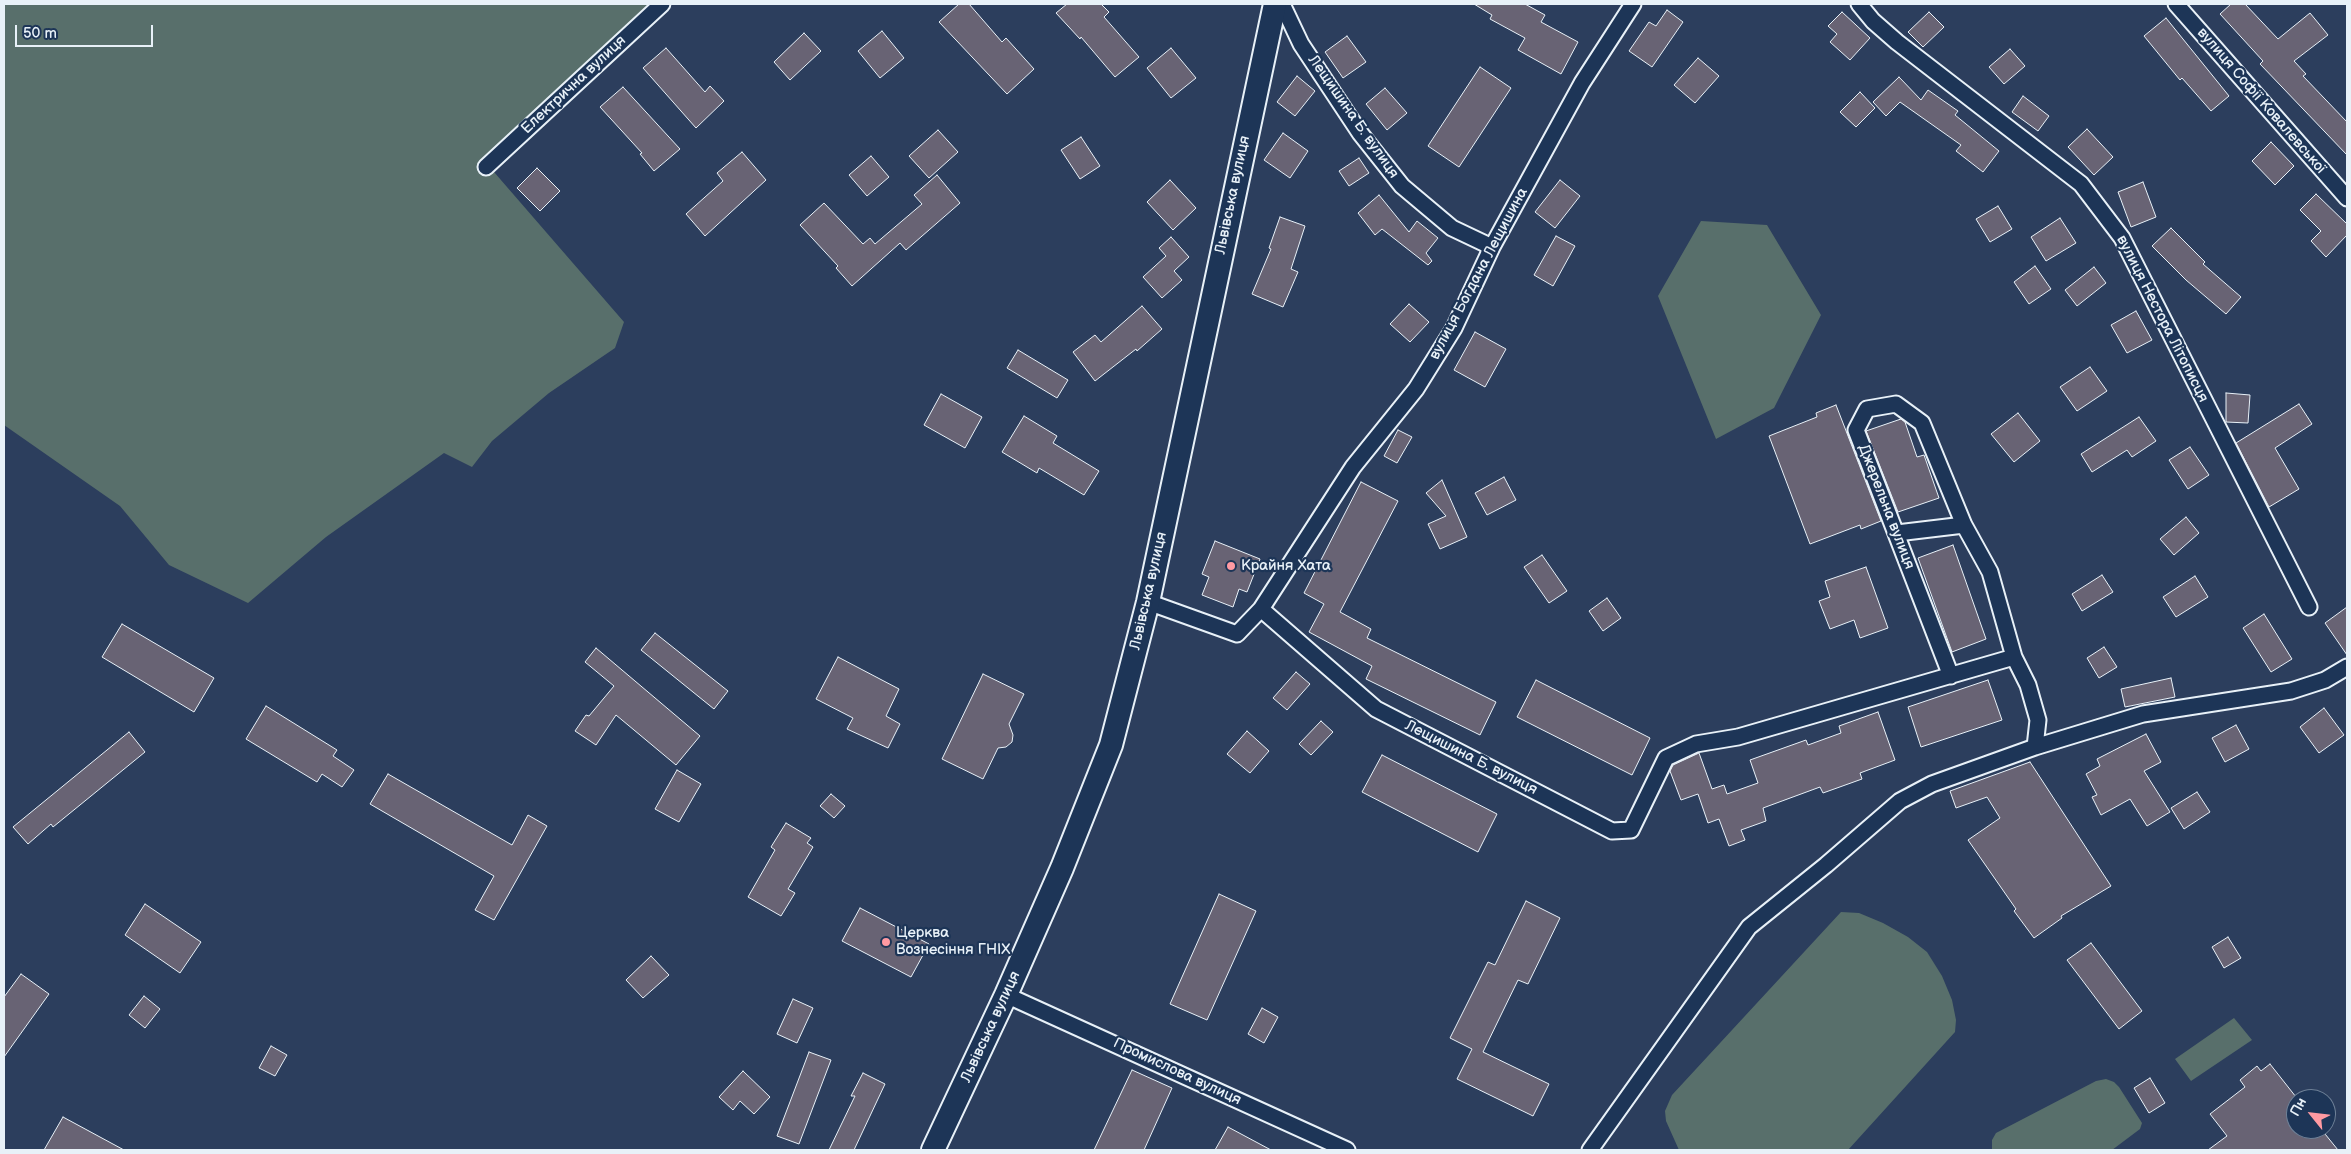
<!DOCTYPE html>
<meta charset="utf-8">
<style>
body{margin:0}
#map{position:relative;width:2351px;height:1154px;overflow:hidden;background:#2c3e5d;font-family:"Balsamiq Sans",sans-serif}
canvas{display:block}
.frame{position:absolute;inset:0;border:5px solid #e8f1f8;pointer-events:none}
.north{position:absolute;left:2286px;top:1089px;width:50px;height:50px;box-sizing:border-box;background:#1d3557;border:1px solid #6e8097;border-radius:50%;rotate:299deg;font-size:14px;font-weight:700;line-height:20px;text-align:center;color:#e8f1f8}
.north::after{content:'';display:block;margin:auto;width:18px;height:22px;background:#ff9aa2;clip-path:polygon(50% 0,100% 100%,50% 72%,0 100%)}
.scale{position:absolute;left:15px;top:25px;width:138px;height:22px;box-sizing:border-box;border:2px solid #e8f1f8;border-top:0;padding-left:6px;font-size:15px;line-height:18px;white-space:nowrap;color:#e8f1f8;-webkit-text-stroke:4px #1d3557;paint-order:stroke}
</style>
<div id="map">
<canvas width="2351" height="1154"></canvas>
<div class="frame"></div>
<div class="north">Пн</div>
<div class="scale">50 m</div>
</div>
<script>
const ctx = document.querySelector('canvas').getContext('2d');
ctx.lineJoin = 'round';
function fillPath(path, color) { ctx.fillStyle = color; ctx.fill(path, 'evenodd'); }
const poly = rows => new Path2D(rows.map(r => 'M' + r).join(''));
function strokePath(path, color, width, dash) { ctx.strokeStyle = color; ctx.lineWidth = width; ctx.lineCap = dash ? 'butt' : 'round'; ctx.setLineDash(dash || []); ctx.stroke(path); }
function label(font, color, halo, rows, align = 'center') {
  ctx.font = font + ' "Balsamiq Sans",sans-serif'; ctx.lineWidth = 4.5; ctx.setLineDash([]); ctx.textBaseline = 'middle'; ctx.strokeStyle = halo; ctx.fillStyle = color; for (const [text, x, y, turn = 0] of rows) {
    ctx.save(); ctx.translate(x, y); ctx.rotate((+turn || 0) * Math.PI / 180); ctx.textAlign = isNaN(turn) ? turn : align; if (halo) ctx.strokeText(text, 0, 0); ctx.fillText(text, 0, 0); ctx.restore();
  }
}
fillPath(poly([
 [4,4,669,4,494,172,624,322,615,348,549,393,492,441,472,467,444,453,326,537,248,603,169,565,120,506,4,425],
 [1701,221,1767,225,1821,315,1774,408,1716,439,1658,296],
 [1841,912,1859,913,1883,923,1908,937,1927,952,1942,976,1952,1000,1956,1020,1955,1032,1848,1150,1679,1150,1666,1121,1665,1111,1672,1095],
 [2234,1018,2252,1040,2191,1081,2175,1059],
 [2106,1079,2114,1082,2119,1087,2142,1123,2140,1129,2112,1150,1992,1150,1992,1140,1996,1133,2096,1081]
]), '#586f6b');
const building = poly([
 [959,4,969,4,1002,42,1006,38,1034,69,1007,94,939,22,959,4],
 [1067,4,1101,4,1109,12,1104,17,1139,57,1115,77,1081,37,1080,39,1056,13,1067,4],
 [1474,4,1525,4,1545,15,1541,22,1578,42,1561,74,1518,50,1525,38,1490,19,1492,15,1474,4],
 [2231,4,2245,4,2278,39,2310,13,2328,35,2294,61,2306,74,2303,76,2347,122,2347,155,2260,64,2263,61,2220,14,2231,4],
 [1667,10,1683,22,1652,67,1629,51,1649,22,1656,26,1667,10],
 [1842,12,1870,38,1850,60,1830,42,1837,34,1828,26,1842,12],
 [1929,12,1944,27,1923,47,1908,32,1929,12],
 [2166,18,2229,96,2211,111,2182,78,2180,80,2144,36,2166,18],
 [882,31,904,58,880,78,858,51,882,31],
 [804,33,821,51,790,80,774,62,804,33],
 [1347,36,1366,62,1343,78,1325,52,1347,36],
 [666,48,705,92,710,86,724,101,696,128,643,68,666,48],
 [1171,48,1196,78,1171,98,1147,68,1171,48],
 [2010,49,2025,66,2004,84,1989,67,2010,49],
 [1698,58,1719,76,1695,103,1674,85,1698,58],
 [1480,67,1511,88,1459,167,1428,146,1480,67],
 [1297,76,1315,91,1295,116,1277,102,1297,76],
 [1899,77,1921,100,1928,90,1958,111,1955,115,1999,151,1983,172,1956,151,1961,145,1900,102,1886,116,1873,102,1899,77],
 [623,87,680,149,654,171,640,154,642,153,600,107,623,87],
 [1385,88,1407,113,1387,130,1366,104,1385,88],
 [1860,92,1875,108,1856,127,1840,112,1860,92],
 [2023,96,2049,116,2038,131,2012,112,2023,96],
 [2087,129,2113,157,2094,175,2068,147,2087,129],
 [938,130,958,152,929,178,909,156,938,130],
 [1283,133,1308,151,1290,178,1264,160,1283,133],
 [1081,137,1100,166,1080,179,1061,150,1081,137],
 [2271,142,2294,166,2275,185,2252,161,2271,142],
 [742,152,766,180,705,236,686,214,723,181,717,173,742,152],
 [871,156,889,177,867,196,849,175,871,156],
 [1359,158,1369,173,1349,186,1339,171,1359,158],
 [537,168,560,191,540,211,517,188,537,168],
 [937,175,960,203,906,250,900,243,852,286,836,268,838,266,800,225,824,203,863,244,870,238,875,244,922,204,914,195,937,175],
 [1170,180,1196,208,1173,230,1147,202,1170,180],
 [1560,180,1580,196,1555,228,1535,212,1560,180],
 [2143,182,2156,217,2131,227,2118,192,2143,182],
 [2316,194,2347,224,2347,235,2326,257,2311,241,2321,231,2300,210,2316,194],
 [1379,195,1409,232,1417,221,1438,238,1426,253,1432,261,1428,265,1382,229,1375,235,1358,213,1379,195],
 [1998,206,2012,229,1990,242,1976,219,1998,206],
 [1280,217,1305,226,1291,269,1298,272,1283,307,1252,294,1271,249,1269,248,1280,217],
 [2060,218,2076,243,2046,261,2031,237,2060,218],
 [2171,228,2205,262,2203,264,2241,297,2226,314,2186,280,2152,246,2171,228],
 [1556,236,1575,246,1553,286,1534,275,1556,236],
 [1171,237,1189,257,1174,271,1182,280,1162,298,1143,277,1166,256,1159,248,1171,237],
 [2035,266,2051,289,2029,304,2014,282,2035,266],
 [2094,267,2106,283,2077,306,2065,290,2094,267],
 [1409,304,1429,322,1410,342,1390,324,1409,304],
 [1142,306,1162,329,1137,351,1136,349,1095,381,1073,352,1095,335,1101,342,1142,306],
 [2136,311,2152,340,2127,353,2111,325,2136,311],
 [1475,332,1506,349,1485,387,1454,370,1475,332],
 [1018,350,1068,380,1057,398,1007,368,1018,350],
 [2090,367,2107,391,2077,411,2060,387,2090,367],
 [2226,393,2250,395,2248,423,2226,422,2226,393],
 [941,394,982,417,965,448,924,425,941,394],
 [2299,404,2312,424,2275,448,2299,489,2269,507,2236,443,2299,404],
 [1836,405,1881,521,1861,529,1860,525,1810,544,1769,436,1817,417,1816,413,1836,405],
 [2018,413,2040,441,2014,462,1991,434,2018,413],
 [1024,416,1057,436,1053,443,1099,471,1084,495,1039,468,1037,473,1002,452,1024,416],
 [2139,417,2156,441,2132,457,2127,450,2092,472,2081,454,2139,417],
 [1901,419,1905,422,1917,457,1924,455,1939,498,1898,512,1866,431,1901,419],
 [1398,430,1412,437,1397,463,1384,456,1398,430],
 [2190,447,2209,475,2188,489,2169,460,2190,447],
 [1504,477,1516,500,1487,515,1475,493,1504,477],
 [1442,480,1467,537,1440,549,1428,524,1446,516,1426,493,1442,480],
 [1361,482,1398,501,1340,612,1371,629,1367,638,1496,702,1480,735,1366,679,1372,666,1309,632,1324,604,1304,593,1361,482],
 [2186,517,2199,533,2174,555,2160,539,2186,517],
 [1215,541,1260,559,1247,592,1239,589,1233,607,1202,595,1209,577,1202,574,1215,541],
 [1953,545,1986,639,1952,652,1918,558,1953,545],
 [1542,555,1567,591,1549,603,1524,567,1542,555],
 [1866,567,1888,628,1860,638,1854,620,1830,629,1819,601,1830,597,1825,581,1866,567],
 [2102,575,2113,592,2082,611,2072,594,2102,575],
 [2195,576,2208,597,2176,617,2163,597,2195,576],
 [1607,598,1621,618,1603,631,1589,611,1607,598],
 [2347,607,2347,655,2325,623,2347,607],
 [2264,614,2292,659,2271,672,2243,628,2264,614],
 [122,624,214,678,194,712,102,657,122,624],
 [655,633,728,691,714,709,641,650,655,633],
 [2104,647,2117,667,2099,678,2087,658,2104,647],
 [596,648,700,736,676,765,616,715,596,745,575,731,586,715,589,716,614,686,585,662,596,648],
 [838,657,899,689,886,716,900,724,888,748,847,729,853,718,816,699,838,657],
 [1296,672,1310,684,1287,710,1273,698,1296,672],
 [983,674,1024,694,1009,724,1013,735,1012,742,1006,747,998,748,983,779,942,759,983,674],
 [2171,678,2175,697,2125,707,2121,689,2171,678],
 [1536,680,1650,738,1632,775,1517,717,1536,680],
 [1988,680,2002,720,1921,747,1908,707,1988,680],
 [266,706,337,750,333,756,354,770,342,787,322,774,317,782,246,739,266,706],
 [2324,708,2344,735,2319,753,2300,727,2324,708],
 [1878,712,1895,760,1860,773,1862,779,1823,793,1820,787,1763,808,1766,821,1741,830,1745,840,1729,846,1719,819,1708,823,1698,794,1681,800,1670,771,1673,765,1699,753,1712,789,1724,785,1727,794,1758,783,1750,760,1806,740,1808,745,1841,733,1839,726,1878,712],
 [1321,721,1333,732,1311,755,1299,744,1321,721],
 [2236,725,2249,749,2225,762,2212,738,2236,725],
 [1247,731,1269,751,1250,773,1227,754,1247,731],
 [129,732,145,752,53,827,51,824,28,844,13,827,129,732],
 [2146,734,2161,762,2144,771,2170,812,2147,826,2130,799,2101,815,2092,797,2097,795,2086,774,2100,766,2097,759,2146,734],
 [1382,755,1497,814,1478,852,1362,792,1382,755],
 [2030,762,2111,886,2061,916,2062,918,2034,938,2014,911,2016,909,1968,840,2000,818,1987,797,1956,808,1950,791,2030,762],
 [677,770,701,784,679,822,655,809,677,770],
 [388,774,512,845,528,815,547,826,494,920,475,910,494,876,370,804,388,774],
 [2197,792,2210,812,2184,829,2171,808,2197,792],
 [831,794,845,806,834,818,820,806,831,794],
 [786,823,811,838,807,843,813,847,788,889,795,893,781,916,748,897,775,850,771,847,786,823],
 [1219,894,1256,911,1207,1020,1170,1004,1219,894],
 [1526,901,1560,918,1528,984,1518,980,1483,1052,1549,1084,1533,1116,1457,1079,1472,1049,1450,1038,1488,962,1495,965,1526,901],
 [145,904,201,942,180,973,125,935,145,904],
 [860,908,929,944,911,977,842,941,860,908],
 [2228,937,2241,958,2224,968,2212,947,2228,937],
 [2091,943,2142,1011,2119,1029,2067,960,2091,943],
 [651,956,669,975,643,998,626,980,651,956],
 [21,974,49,994,4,1057,4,997,21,974],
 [144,996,160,1009,145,1028,129,1015,144,996],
 [793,999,813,1008,797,1043,777,1034,793,999],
 [1262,1008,1278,1017,1264,1043,1248,1034,1262,1008],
 [271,1046,287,1055,275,1076,259,1068,271,1046],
 [809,1052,831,1060,799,1144,777,1136,809,1052],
 [2270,1064,2296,1097,2296,1129,2321,1129,2338,1150,2208,1150,2227,1136,2210,1114,2245,1087,2240,1080,2257,1066,2261,1071,2270,1064],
 [1132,1070,1172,1088,1144,1150,1094,1150,1132,1070],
 [743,1071,770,1097,754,1114,740,1101,733,1110,719,1097,743,1071],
 [863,1073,885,1084,854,1150,829,1150,855,1096,851,1096,863,1073],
 [2150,1078,2165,1103,2149,1113,2134,1088,2150,1078],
 [63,1117,124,1150,44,1150,63,1117],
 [1228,1127,1271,1150,1215,1150,1228,1127]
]);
fillPath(building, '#686374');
strokePath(building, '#e8f1f8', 1);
const minor = poly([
 [1282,4,1301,44,1360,133,1402,186,1452,228,1492,247],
 [1859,4,1873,21,1897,42,2081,184,2122,238,2309,607],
 [2176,4,2347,198],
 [486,167,662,4],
 [1897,533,1964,525],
 [1148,602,1237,634,1261,609,1353,467,1416,389,1454,328,1492,247,1582,83,1633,4],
 [1261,609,1376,709,1612,831,1631,830,1666,758,1696,744,1738,737,2014,657,2028,685,2038,720,2035,747],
 [1951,676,1856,430,1867,409,1896,404,1922,423,1964,525,1990,572,2014,657],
 [1006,995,1347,1150],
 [1590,1150,1749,927,1826,865,1900,801,1932,784,2035,747,2143,714,2291,691,2325,680,2347,667]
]);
const secondary = poly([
 [933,1150,1006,995,1062,868,1111,745,1148,602,1275,4]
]);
strokePath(minor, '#e8f1f8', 19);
strokePath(secondary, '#e8f1f8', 26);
strokePath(minor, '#1d3557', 15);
strokePath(secondary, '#1d3557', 22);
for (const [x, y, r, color] of [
 [1231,566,5,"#ff9aa2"],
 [886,942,5,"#ff9aa2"]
]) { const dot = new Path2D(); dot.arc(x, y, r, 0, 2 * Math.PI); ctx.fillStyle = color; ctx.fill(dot); strokePath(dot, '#1d3557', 2); }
label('15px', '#e8f1f8', '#1d3557', [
 ["Електрична вулиця",574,85,-43],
 ["вулиця Софії Ковалевської",2261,101,49],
 ["Лещишина Б. вулиця",1353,117,55],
 ["Львівська вулиця",1233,195,-78],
 ["вулиця Богдана Лещишина",1479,274,-62],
 ["вулиця Нестора Літописця",2162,319,63],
 ["Джерельна вулиця",1886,507,69],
 ["Львівська вулиця",1149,591,-77],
 ["Лещишина Б. вулиця",1471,758,27],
 ["Львівська вулиця",991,1027,-65],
 ["Промислова вулиця",1177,1072,25]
]);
label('15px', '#e8f1f8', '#1d3557', [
 ["Крайня Хата",1241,566],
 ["Церква",896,933],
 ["Вознесіння ГНІХ",896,950]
], 'left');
</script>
